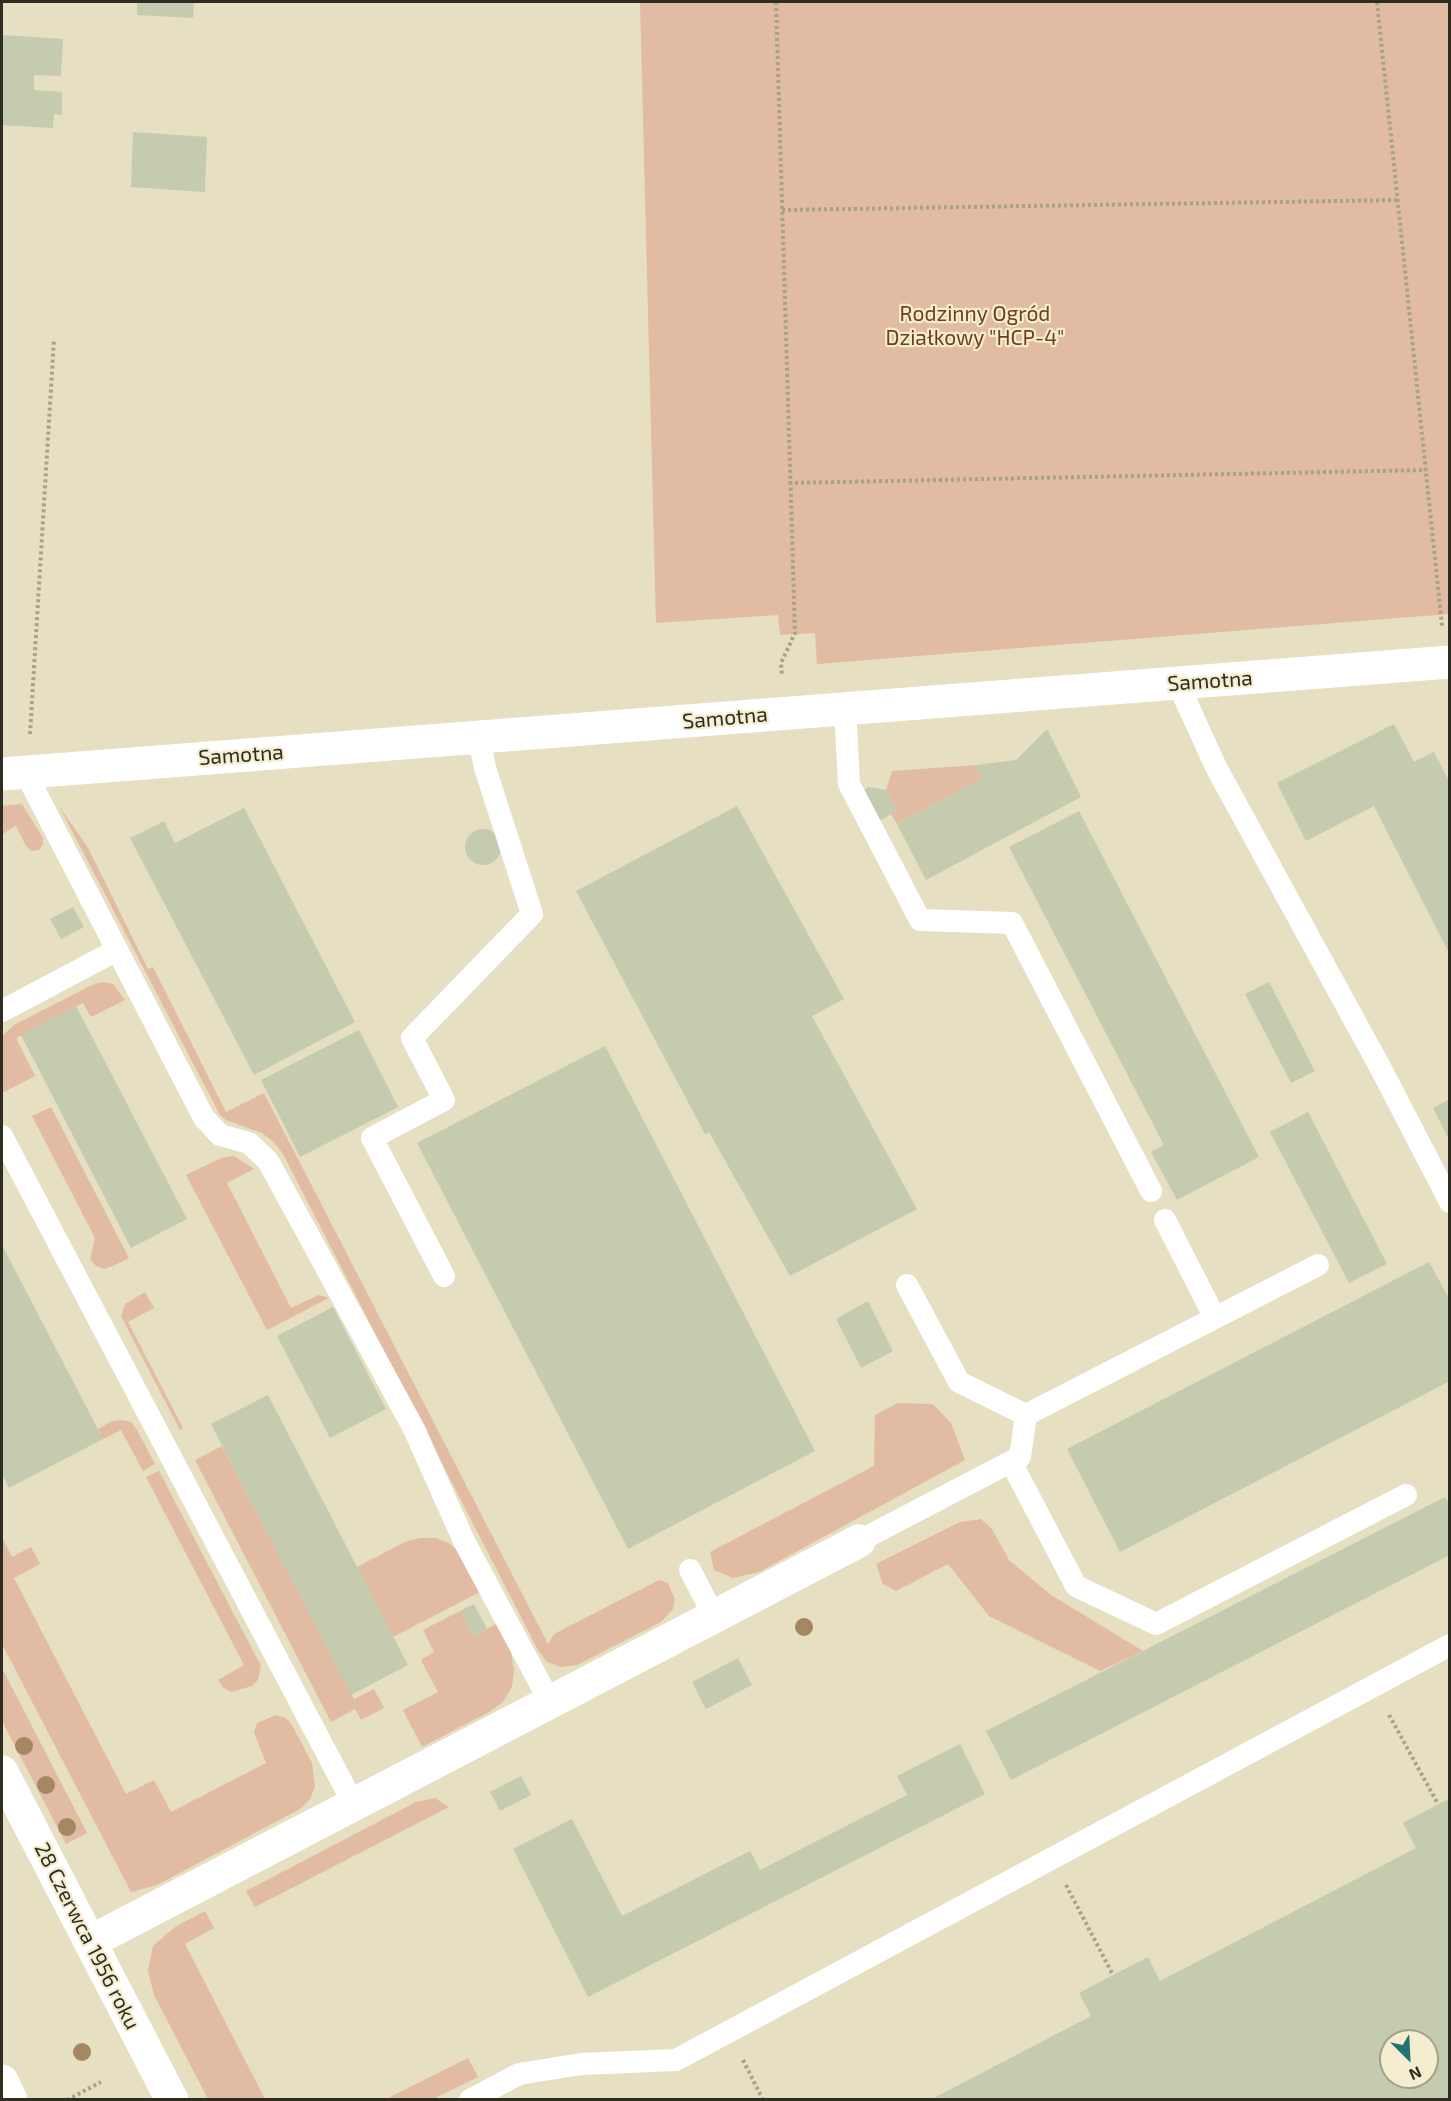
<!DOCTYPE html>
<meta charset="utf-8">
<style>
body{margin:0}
#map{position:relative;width:1451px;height:2101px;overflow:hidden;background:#e6dfc2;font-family:"Exo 2",sans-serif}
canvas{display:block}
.frame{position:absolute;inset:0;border:3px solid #2f2c21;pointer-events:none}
.north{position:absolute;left:1379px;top:2029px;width:60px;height:60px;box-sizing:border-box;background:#f4edcf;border:2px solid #a5a089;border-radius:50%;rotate:156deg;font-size:16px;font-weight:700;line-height:24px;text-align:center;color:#2f2c21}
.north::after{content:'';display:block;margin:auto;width:21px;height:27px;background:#267171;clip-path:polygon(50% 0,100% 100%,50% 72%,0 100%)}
</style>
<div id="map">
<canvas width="1451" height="2101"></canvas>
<div class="frame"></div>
<div class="north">N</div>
</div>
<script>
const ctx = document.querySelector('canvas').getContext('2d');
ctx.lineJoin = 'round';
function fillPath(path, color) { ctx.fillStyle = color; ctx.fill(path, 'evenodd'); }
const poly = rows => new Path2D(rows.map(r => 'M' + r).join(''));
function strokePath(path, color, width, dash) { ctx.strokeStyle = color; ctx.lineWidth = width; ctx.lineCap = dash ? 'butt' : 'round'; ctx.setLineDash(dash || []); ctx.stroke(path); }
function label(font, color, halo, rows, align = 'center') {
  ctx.font = font + ' "Exo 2",sans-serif'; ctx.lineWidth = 4.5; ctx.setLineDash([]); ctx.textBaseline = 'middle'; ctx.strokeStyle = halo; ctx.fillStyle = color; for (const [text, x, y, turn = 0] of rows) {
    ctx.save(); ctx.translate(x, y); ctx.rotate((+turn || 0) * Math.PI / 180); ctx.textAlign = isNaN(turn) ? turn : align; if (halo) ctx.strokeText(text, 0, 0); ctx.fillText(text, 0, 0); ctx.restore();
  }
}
fillPath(poly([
 [640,2,1449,2,1449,614,817,664,815,633,780,635,778,615,656,623],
 [976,765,982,778,897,824,891,814,897,811,886,790,892,771],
 [22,804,43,838,43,844,39,850,32,851,26,846,16,826,2,834,2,806],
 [59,806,88,848,148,969,153,967,226,1112,264,1093,548,1644,554,1634,659,1580,668,1583,675,1599,673,1609,661,1622,577,1665,561,1667,547,1662,538,1650,283,1154,274,1142,262,1133,226,1120,220,1115],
 [104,982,113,984,125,1000,91,1017,83,1003,16,1038,35,1076,2,1093,3,1035,14,1025,94,984],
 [51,1107,129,1258,113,1266,104,1269,96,1266,90,1259,95,1238,32,1116],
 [234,1156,254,1169,227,1183,291,1308,319,1295,329,1298,267,1330,186,1175,221,1158],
 [145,1292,154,1308,128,1322,183,1428,180,1430,121,1316,125,1304],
 [898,1403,933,1404,951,1423,965,1460,759,1572,733,1578,714,1570,710,1552,874,1466,875,1415],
 [122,1420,131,1422,137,1430,155,1464,143,1471,121,1430,103,1439,98,1429,112,1421],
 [222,1446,354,1699,374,1689,384,1708,361,1720,355,1709,331,1722,195,1460],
 [159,1471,261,1666,258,1680,252,1686,231,1692,223,1687,218,1680,244,1665,146,1477],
 [981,1519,992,1529,1009,1560,1051,1595,1143,1651,1100,1671,989,1616,948,1564,896,1591,883,1584,876,1564,960,1522],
 [2,1537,12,1557,31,1547,40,1564,14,1578,126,1794,154,1780,171,1812,266,1763,254,1732,257,1723,276,1715,286,1718,292,1725,312,1763,315,1787,310,1799,300,1809,157,1885,131,1892,2,1644],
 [420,1538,436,1538,449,1543,459,1552,480,1592,393,1637,357,1567,405,1542],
 [460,1611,473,1637,496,1624,511,1652,514,1670,512,1687,503,1702,489,1712,422,1747,403,1710,438,1692,421,1660,434,1652,423,1630],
 [2,1668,87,1833,66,1844,2,1721],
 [435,1798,449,1807,255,1907,246,1891,416,1802],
 [205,1911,214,1928,185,1944,265,2099,208,2099,154,1995,148,1971,153,1946,175,1927],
 [468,2058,478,2077,433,2099,386,2099]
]), '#e1bba2');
fillPath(poly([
 [137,2,194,2,193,18,137,15],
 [2,35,63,39,61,76,34,75,34,90,62,92,62,115,54,114,53,128,2,125],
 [133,132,207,137,205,192,131,187],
 [1394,724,1414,762,1434,752,1450,783,1450,955,1374,806,1306,841,1277,783],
 [1047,729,1081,797,926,880,897,824,982,778,976,765,1016,760],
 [869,787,886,790,897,811,877,822,861,792],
 [737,806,844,999,812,1016,917,1209,790,1276,709,1132,705,1134,576,891],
 [244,808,355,1022,254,1075,130,838,164,821,175,843],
 [1079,811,1259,1157,1177,1200,1151,1152,1164,1145,1009,847],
 '465 847a18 18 0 1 1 36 0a18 18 0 1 1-36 0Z',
 [73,907,84,927,61,939,50,919],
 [1269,982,1315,1071,1291,1083,1245,994],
 [76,1006,187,1219,131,1248,21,1035],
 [359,1030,398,1107,300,1157,261,1080],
 [605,1046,815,1451,628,1549,417,1143],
 [1450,1099,1450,1141,1433,1108],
 [1308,1112,1387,1264,1349,1283,1270,1132],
 [2,1245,103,1439,9,1488,2,1474],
 [1429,1262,1450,1300,1450,1381,1120,1552,1067,1449],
 [868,1301,893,1351,861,1368,836,1319],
 [333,1307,386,1409,330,1438,277,1336],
 [268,1395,408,1665,351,1695,211,1424],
 [1445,1497,1450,1505,1450,1555,1011,1780,986,1731],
 [474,1604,487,1629,473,1637,460,1611],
 [738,1658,752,1685,706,1709,692,1682],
 [960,1744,985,1794,588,1997,513,1849,572,1819,622,1916,750,1851,760,1870,907,1795,897,1776],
 [521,1776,531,1795,500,1811,490,1792],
 [1450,1798,1450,2100,930,2100,1091,2016,1079,1993,1113,1975,1148,1957,1160,1981,1416,1848,1403,1823],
 [1391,2041,1427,2041,1427,2077,1391,2077]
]), '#c5cbae');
strokePath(poly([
 [776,2,795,633,781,663,782,676],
 [1377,2,1442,626],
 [782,210,1398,200],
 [789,483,1426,470],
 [30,734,54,339],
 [1389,1715,1438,1804],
 [1066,1885,1113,1975],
 [743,2060,763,2100],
 [67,2100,101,2082]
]), '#a8a28b', 4, [3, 3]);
strokePath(poly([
 [1178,684,1217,769,1380,1067,1450,1202],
 [845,708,849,784,920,920,1012,923,1151,1191],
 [25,772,204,1118,220,1135,249,1143,268,1161,414,1429,464,1541,550,1702],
 [2,1011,117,950],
 [2,1136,353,1803],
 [1165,1220,1215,1318],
 [444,1276,372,1138,444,1100,412,1038,532,914,485,768,479,738],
 [907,1285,959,1382,1026,1415],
 [1011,1462,1076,1586,1156,1624,1406,1495],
 [859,1541,1020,1457,1026,1415,1318,1265],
 [690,1570,714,1616],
 [470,2100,519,2074,581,2064,676,2060,1450,1645]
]), '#fff', 22);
strokePath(poly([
 [2,774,1450,662],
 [90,1942,859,1541],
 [2,2081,11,2100]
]), '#fff', 33);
strokePath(poly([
 [2,1772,172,2100]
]), '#fff', 33);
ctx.fillStyle = '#a58764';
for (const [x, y] of [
 [804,1627],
 [24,1746],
 [46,1785],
 [67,1827],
 [82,2052]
]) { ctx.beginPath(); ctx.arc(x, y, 9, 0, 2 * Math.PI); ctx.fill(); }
label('21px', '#6f3f17', '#f4edcf', [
 ["Rodzinny Ogród",975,314],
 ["Działkowy \"HCP-4\"",975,338]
]);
label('21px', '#2f2c21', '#f4edcf', [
 ["Samotna",1210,681,-4],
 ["Samotna",725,718,-5],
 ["Samotna",241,755,-4],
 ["28 Czerwca 1956 roku",87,1936,63]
]);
</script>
